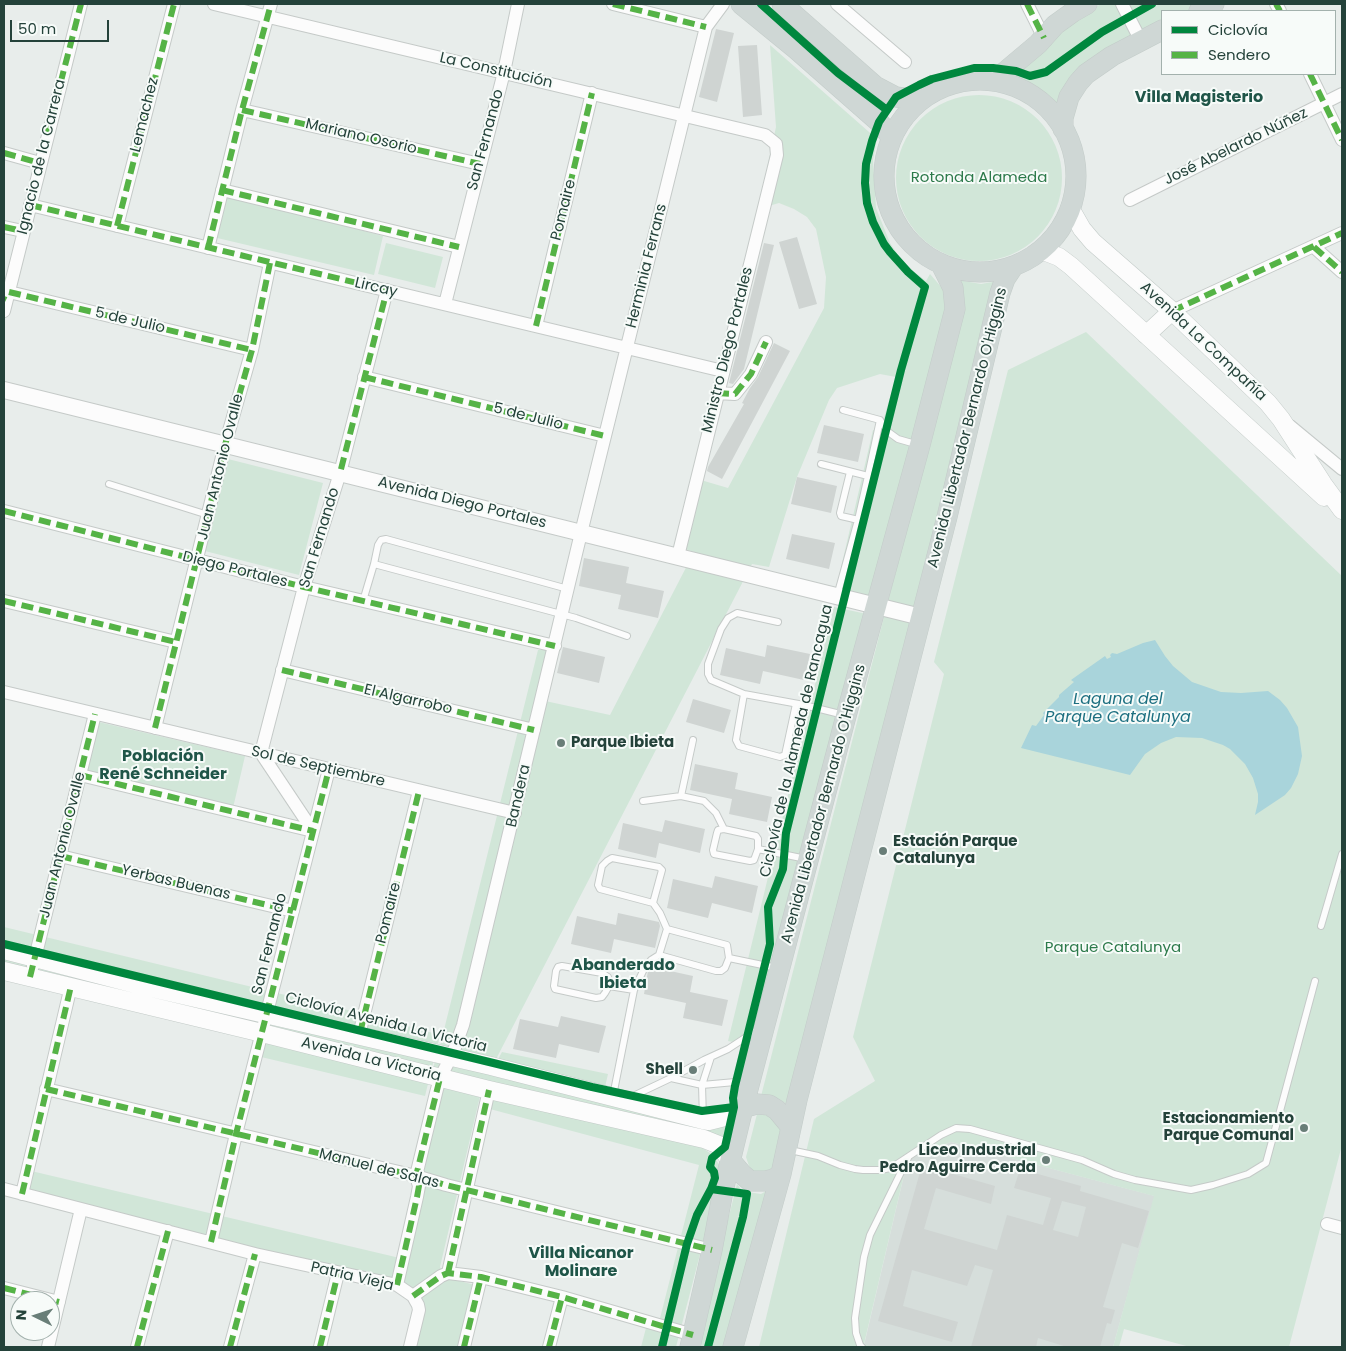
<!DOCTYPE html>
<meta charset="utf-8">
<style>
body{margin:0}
#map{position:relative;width:1346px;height:1351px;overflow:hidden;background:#e8edeb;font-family:Poppins,sans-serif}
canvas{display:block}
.frame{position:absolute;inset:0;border:5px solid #24423a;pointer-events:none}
.legend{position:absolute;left:1161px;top:10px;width:175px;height:65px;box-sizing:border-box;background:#f7fbf9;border:1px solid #a3b1ad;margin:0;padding:6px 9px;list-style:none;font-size:15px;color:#24423a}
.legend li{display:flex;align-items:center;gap:10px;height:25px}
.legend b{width:25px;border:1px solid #a3b1ad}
.north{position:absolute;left:10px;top:1291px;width:50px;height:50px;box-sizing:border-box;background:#f7fbf9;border:1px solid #a3b1ad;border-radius:50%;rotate:274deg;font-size:14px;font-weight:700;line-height:20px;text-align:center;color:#24423a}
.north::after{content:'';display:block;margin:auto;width:18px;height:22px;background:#697e78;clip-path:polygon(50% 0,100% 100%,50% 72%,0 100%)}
.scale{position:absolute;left:10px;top:20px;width:99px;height:22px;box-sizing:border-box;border:2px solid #24423a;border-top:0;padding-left:6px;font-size:15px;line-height:18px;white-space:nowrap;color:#24423a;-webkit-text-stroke:4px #f7fbf9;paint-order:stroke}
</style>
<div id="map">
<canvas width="1346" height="1351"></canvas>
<div class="frame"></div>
<ul class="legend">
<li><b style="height:6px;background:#00873e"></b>Ciclovía</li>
<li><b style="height:6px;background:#55b346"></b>Sendero</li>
</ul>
<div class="north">N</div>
<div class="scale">50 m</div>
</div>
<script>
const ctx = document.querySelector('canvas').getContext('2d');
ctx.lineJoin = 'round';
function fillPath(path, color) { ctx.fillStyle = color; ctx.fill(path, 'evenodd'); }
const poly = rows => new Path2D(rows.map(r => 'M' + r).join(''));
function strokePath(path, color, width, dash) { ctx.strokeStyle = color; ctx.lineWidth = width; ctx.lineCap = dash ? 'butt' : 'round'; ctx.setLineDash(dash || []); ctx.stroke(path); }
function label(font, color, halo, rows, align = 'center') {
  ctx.font = font + ' Poppins,sans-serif'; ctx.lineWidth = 4; ctx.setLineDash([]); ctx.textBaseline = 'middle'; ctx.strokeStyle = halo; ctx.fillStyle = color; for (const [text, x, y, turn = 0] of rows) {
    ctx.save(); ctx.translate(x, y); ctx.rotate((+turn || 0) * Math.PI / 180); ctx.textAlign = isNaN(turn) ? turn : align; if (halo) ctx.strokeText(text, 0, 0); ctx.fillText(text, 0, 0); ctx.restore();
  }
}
fillPath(poly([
 [951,1142,1155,1196,1113,1347,873,1347,864,1345,908,1158]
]), '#d6dedb');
fillPath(poly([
 [1101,4,1205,4,1189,11,1162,11,1162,23,1070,79,1056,104,1038,88,1014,78,1040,48,1080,15],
 [770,45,877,139,873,160,876,208,890,243,900,258,912,270,926,281,930,274,943,289,946,311,873,598,836,589,873,430,880,431,896,377,880,374,837,388,829,400,797,477,769,567,752,564,494,1063,439,1050,538,650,548,650,536,699,610,715,694,552,679,547,694,478,728,488,824,308,826,277,816,229,807,217,794,209,779,203,758,209,776,127],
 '896 178a83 83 0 1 1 166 0a83 83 0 1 1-166 0Z',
 [225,195,383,236,374,275,213,237],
 [386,243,443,257,435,288,378,274],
 [958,280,981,284,998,281,790,1106,779,1099,768,1097,760,1100,963,309,964,297],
 [1086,332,1342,576,1342,1145,1289,1347,1190,1347,1124,1329,1119,1347,1113,1347,1154,1196,951,1142,908,1158,864,1344,873,1347,759,1347,814,1119,875,1081,853,1037,944,674,934,662,1008,370],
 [228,459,323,483,299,575,205,551],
 [834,607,867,614,757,1027,733,1042,728,1041],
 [90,720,245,756,233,808,78,772],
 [4,927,364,1014,440,1035,425,1096,257,1056,262,1033,4,971],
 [502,1052,608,1074,602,1100,731,1123,726,1150,707,1136,704,1149,713,1155,720,1166,718,1185,676,1347,641,1347,646,1328,657,1330,699,1165,490,1109,494,1088,432,1073,436,1057,491,1072],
 [432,1080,481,1092,440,1267,444,1277,475,1285,459,1347,414,1347,416,1292,22,1194,27,1170,404,1259],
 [761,1112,782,1122,773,1168,768,1173,755,1174,749,1166,746,1157,757,1114],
 [737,1184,740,1188,747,1192,761,1194,768,1190,729,1347,696,1347]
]), '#d1e6d8');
fillPath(poly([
 [1155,640,1165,656,1173,666,1192,682,1221,692,1241,693,1268,691,1280,700,1287,708,1298,727,1302,756,1298,774,1291,788,1285,795,1255,815,1258,802,1258,794,1253,778,1245,764,1230,749,1223,745,1202,738,1176,737,1161,743,1145,754,1130,775,1021,748,1032,725,1036,726,1044,715,1043,713,1059,697,1059,695,1074,682,1071,680,1078,675,1105,656,1107,659,1111,657,1110,655,1112,653,1117,654,1143,643]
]), '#a9d4db');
fillPath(poly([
 [716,29,734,33,717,102,699,97],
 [757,45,762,115,743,117,738,46],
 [797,237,817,304,799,309,779,242],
 [764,243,774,245,744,369,733,384,729,383],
 [774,343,790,351,722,479,707,471,708,467,744,404,742,403,750,388,758,377],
 [824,425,864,434,858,462,817,453],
 [797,477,837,486,831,513,791,504],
 [792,534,835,543,829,569,786,559],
 [584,558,629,567,626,583,664,591,658,618,618,609,621,595,579,586],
 [767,645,810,654,804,680,763,671,760,684,720,675,726,648,765,657],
 [563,647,605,657,599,683,557,673],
 [693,699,731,710,724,733,686,722],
 [695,764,738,773,735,789,772,797,767,822,729,814,732,799,690,790],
 [665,820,705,829,700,853,659,843,656,858,618,849,623,823,662,832],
 [715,876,758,886,752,913,712,903,708,918,667,908,673,879,712,888],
 [618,913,659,922,660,926,655,948,614,939,611,953,571,944,577,916,616,925],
 [652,967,693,976,690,992,728,1000,722,1026,683,1018,686,1003,644,994,648,971],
 [561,1016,606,1026,599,1053,559,1044,556,1058,513,1049,520,1019,558,1027],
 [922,1165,995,1186,991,1204,936,1188,924,1229,997,1250,1007,1215,1043,1225,1051,1198,1014,1188,1020,1169,1081,1186,1080,1191,1149,1211,1138,1248,1122,1243,1103,1307,1115,1310,1111,1324,1107,1323,1100,1347,1067,1347,1038,1338,1036,1347,971,1347,993,1270,975,1265,967,1286,912,1270,903,1306,958,1322,952,1342,878,1321],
 [1062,1201,1086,1207,1078,1237,1053,1230]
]), '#cfd4d2');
const service = poly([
 [843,410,880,420,887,431,898,439,919,445],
 [821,464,868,476,880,420],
 [850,472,840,513,841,516,850,518,858,520,868,476],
 [109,484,208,515],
 [374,564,576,618,627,636],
 [837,596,858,520],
 [363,601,374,564,378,545,381,540,386,539,568,589],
 [744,694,711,680,708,674,708,664,721,629,728,618,737,613,778,622],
 [796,704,785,755,780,757,739,746,736,740,744,694,804,705,844,715],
 [681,796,693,740],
 [643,801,681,796,704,801,716,813,724,829],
 [724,829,756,836,758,839,758,849,754,860,750,861,714,854,713,850,717,833,718,830,724,829],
 [758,849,806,859],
 [653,903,662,870,659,867,612,858,607,861,602,866,598,885,600,889,653,903,660,913,667,929],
 [1321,926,1342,854],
 [667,929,727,945,729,958,725,968,721,971,716,971,659,955,667,929],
 [729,958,777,968],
 [562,966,602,973,608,977,609,986,605,993,602,997,596,998,555,989,554,986,556,971,558,967,562,966],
 [609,986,634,990,644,969,651,960,659,955],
 [711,1057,702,1085,746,1081],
 [671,1078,704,1060,728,1049,757,1030],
 [613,1096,634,990],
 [631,1097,671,1078,702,1085,703,1119],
 [790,1150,818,1156,840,1165,855,1169,863,1170,881,1170,890,1168,897,1164,941,1135,956,1128,970,1129,1082,1160,1114,1174,1135,1180,1191,1190,1213,1185,1248,1174,1266,1163,1315,981],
 [862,1347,860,1345,856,1333,855,1318,864,1257,870,1235,908,1158]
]);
const minor = poly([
 [214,4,765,135,776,144,777,155,678,556],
 [613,4,706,27],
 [837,4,905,62],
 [1027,4,1044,38],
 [1122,4,1141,41],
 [1276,4,1280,11],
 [1310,74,1342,140],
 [242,110,480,164],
 [4,153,40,163],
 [222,190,459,247],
 [1130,200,1342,94],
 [30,205,723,371],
 [117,226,174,4],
 [4,227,23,231],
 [1314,247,1342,272],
 [208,248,242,110,271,4],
 [9,292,252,350],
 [445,304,504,72,518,4],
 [4,311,81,4],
 [1172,311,1342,233],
 [536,326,592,93],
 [364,377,605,436],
 [717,393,735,394,751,374,766,342],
 [1290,426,1342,469],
 [4,511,304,587,555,646],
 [4,601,176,642],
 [282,670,534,730],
 [4,692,515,813],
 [155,728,225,445,252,350,270,263],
 [80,775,313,831],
 [313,831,261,753,304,587,340,473,387,290],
 [60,856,293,911],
 [33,966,95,714],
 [359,1035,419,791],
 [46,1089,416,1176,446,1185,712,1250],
 [4,1189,255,1254,397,1285,413,1296,418,1305,419,1310,410,1347],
 [22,1194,71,986],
 [1327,1224,1342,1228],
 [211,1242,236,1134,329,769],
 [448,1273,489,1090],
 [397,1285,417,1197,419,1186,416,1176,436,1093,440,1078,453,1053,463,1025,581,533,706,27,723,4],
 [4,1288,59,1302],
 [413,1296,441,1276,448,1273,481,1277,562,1297,693,1335],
 [48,1347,81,1209],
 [137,1347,168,1231],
 [230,1347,255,1254],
 [320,1347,338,1273],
 [464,1347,481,1277],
 [549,1347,562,1297]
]);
const tertiary = poly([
 [4,390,921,617]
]);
const secondary = poly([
 [1070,208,1082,229,1093,242,1172,311,1268,403,1281,419,1323,484,1342,510],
 [1041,250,1059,257,1071,266,1324,497],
 [1146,335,1172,311],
 [4,950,143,986,491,1066,703,1120,709,1121,725,1117,743,1108],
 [4,971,262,1033,489,1090,704,1139,719,1145,731,1161]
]);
const primary = poly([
 [741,4,796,49,879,122,892,138],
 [782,4,875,86,896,97,921,100],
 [1199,11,1214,4],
 '884 176a96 96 0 1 1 192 0a96 96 0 1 1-192 0Z',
 [994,81,1038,44,1055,25,1073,12,1087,4],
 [1063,129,1063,118,1069,97,1078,83,1086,74,1112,56,1162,30],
 [743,1108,757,1104,769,1105,777,1110,791,1127],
 [731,1161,742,1174,750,1181,766,1181,774,1179,781,1174],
 [690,1347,712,1250,723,1191,743,1108,846,716,920,445,955,309,953,288,941,264],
 [733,1347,781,1174,797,1100,947,517,1000,293,1005,279,1013,267]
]);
strokePath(service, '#c5cac8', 8);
strokePath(minor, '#c5cac8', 14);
strokePath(tertiary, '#c5cac8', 18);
strokePath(secondary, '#c3cbc8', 19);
strokePath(primary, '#c3ccc9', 21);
strokePath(service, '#fcfcfc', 6);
strokePath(minor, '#fcfcfc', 12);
strokePath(tertiary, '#fcfcfc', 16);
strokePath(secondary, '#fcfcfc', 18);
strokePath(primary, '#cfd7d5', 20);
strokePath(poly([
 [613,4,706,27],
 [1027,4,1044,38],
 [1276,4,1280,11],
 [1310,74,1342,140],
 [242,110,480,164],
 [47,135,81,4],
 [4,153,40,163],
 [222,190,459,247],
 [30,205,387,290,340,473],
 [117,226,174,4],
 [4,227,23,231],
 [1314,247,1342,272],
 [208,248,242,110,271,4],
 [9,292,252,350],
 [4,299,6,300],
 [1172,311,1342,233],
 [536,326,592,93],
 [364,377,605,436],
 [717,393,735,394,751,374,766,342],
 [4,511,304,587,555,646],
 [4,601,176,642],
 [282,670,534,730],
 [155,728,225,445,252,350,270,263],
 [80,775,313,831],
 [60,856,293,911],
 [30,977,95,714],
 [360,1033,419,791],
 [46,1089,416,1176,446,1185,712,1250],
 [22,1194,71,986],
 [211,1242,236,1134,329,769],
 [448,1273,489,1090],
 [397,1285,417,1197,419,1186,416,1176,440,1078],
 [4,1288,59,1302],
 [413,1296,441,1276,448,1273,481,1277,562,1297,693,1335],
 [137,1347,168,1231],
 [230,1347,255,1254],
 [320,1347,338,1273],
 [464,1347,481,1277],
 [549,1347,562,1297]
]), '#55b346', 6, [12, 6]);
strokePath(poly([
 [761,4,838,73,887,110],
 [4,944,592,1087,702,1111,734,1107],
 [662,1347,687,1244,697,1215,711,1189],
 [708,1347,743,1217,747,1194,711,1189,715,1178,714,1172,710,1167,712,1158,725,1147,734,1107,733,1098,735,1086,770,944,768,907,783,869,786,833,901,370,925,287,908,272,890,252,884,244,873,222,867,203,865,183,866,164,872,141,879,122,896,97,919,85,932,79,974,68,993,68,1016,71,1030,76,1046,72,1102,32,1152,4]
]), '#00873e', 8);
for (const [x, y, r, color] of [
 [561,743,5,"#697e78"],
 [883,851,5,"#697e78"],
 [693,1070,5,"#697e78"],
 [1304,1128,5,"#697e78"],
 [1046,1160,5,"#697e78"]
]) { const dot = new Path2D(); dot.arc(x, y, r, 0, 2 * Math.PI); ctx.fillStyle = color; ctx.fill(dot); strokePath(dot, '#f7fbf9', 2); }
label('15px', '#24423a', '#f7fbf9', [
 ["La Constitución",496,71,13],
 ["Lemachez",145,115,-76],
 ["Mariano Osorio",361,137,13],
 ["San Fernando",486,140,-75],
 ["José Abelardo Núñez",1236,147,-26],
 ["Ignacio de la Carrera",42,157,-76],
 ["Pomaire",564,210,-76],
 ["Herminia Ferrans",647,266,-76],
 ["Lircay",376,288,13],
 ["5 de Julio",130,321,13],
 ["Avenida La Compañía",1203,342,43],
 ["Ministro Diego Portales",728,350,-76],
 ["5 de Julio",528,417,14],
 ["Avenida Libertador Bernardo O'Higgins",968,428,-76],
 ["Juan Antonio Ovalle",221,467,-76],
 ["Avenida Diego Portales",462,503,14],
 ["San Fernando",320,538,-73],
 ["Diego Portales",235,570,14],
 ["El Algarrobo",408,700,13],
 ["Ciclovía de la Alameda de Rancagua",797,741,-77],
 ["Sol de Septiembre",318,767,13],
 ["Bandera",519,796,-77],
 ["Avenida Libertador Bernardo O'Higgins",824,804,-75],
 ["Juan Antonio Ovalle",63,845,-76],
 ["Yerbas Buenas",176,883,13],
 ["Pomaire",389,913,-76],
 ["San Fernando",270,944,-76],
 ["Ciclovía Avenida La Victoria",386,1023,14],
 ["Avenida La Victoria",371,1060,14],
 ["Manuel de Salas",379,1169,14],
 ["Patria Vieja",352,1277,13]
]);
label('15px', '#2d7a4b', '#f7fbf9', [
 ["Rotonda Alameda",979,178],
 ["Parque Catalunya",1113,948]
]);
label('bold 15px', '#24423a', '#f7fbf9', [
 ["Parque Ibieta",571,743,"left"],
 ["Estación Parque",893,842,"left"],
 ["Catalunya",893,859,"left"],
 ["Shell",683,1070],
 ["Estacionamiento",1294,1119],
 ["Parque Comunal",1294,1136],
 ["Liceo Industrial",1036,1151],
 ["Pedro Aguirre Cerda",1036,1168]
], 'right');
label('bold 16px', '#1f5548', '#f7fbf9', [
 ["Villa Magisterio",1199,98],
 ["Población",163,757],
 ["René Schneider",163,775],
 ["Abanderado",623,966],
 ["Ibieta",623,984],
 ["Villa Nicanor",581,1254],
 ["Molinare",581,1272]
]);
label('italic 16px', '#1c6f80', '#f7fbf9', [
 ["Laguna del",1118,700],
 ["Parque Catalunya",1118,718]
]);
</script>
